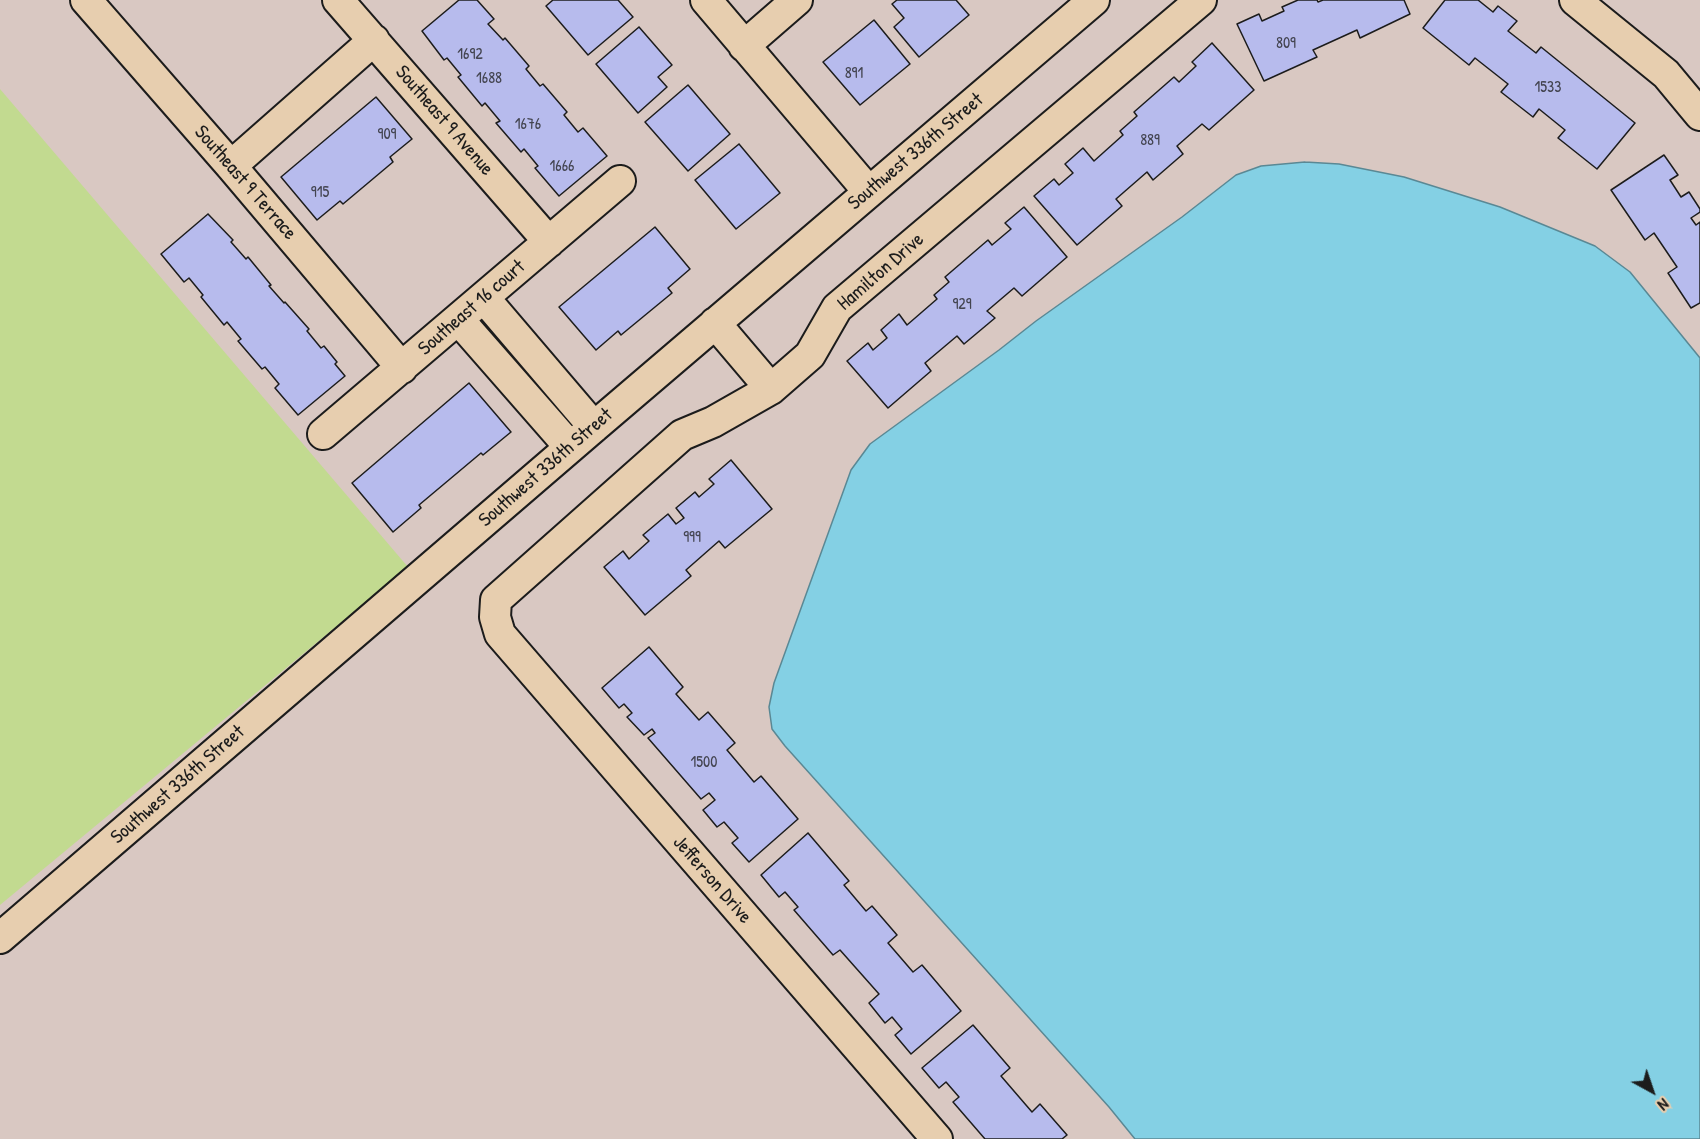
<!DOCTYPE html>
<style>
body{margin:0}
#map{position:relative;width:1700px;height:1139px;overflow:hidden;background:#d9c8c2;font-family:"Patrick Hand",sans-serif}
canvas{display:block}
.north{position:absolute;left:1622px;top:1061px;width:60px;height:60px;-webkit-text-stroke:4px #e7ceaf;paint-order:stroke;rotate:140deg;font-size:16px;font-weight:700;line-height:24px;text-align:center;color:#1c1c1c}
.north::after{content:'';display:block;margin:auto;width:21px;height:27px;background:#1c1c1c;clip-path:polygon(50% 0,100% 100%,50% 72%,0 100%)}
</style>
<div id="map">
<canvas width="1700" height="1139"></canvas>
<div class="north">N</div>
</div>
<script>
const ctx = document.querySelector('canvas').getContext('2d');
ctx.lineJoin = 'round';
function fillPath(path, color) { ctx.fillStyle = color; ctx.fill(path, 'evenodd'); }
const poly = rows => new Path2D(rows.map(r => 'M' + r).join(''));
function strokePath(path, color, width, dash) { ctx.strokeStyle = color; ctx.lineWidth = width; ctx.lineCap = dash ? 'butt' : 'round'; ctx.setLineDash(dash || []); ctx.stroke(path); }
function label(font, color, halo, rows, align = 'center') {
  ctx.font = font + ' "Patrick Hand",sans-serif'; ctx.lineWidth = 4.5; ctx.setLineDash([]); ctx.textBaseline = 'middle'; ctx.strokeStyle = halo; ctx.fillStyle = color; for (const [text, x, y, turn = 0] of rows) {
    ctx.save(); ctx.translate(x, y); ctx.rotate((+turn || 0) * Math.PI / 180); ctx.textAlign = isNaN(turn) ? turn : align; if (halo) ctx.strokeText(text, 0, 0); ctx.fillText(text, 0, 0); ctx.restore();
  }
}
fillPath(poly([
 [0,89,408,567,0,905]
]), '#c2da90');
const water = poly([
 [1305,162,1339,164,1404,177,1500,207,1595,246,1630,272,1700,358,1700,1139,1135,1139,1109,1107,785,746,772,729,769,707,774,683,851,470,870,444,999,350,1036,321,1182,217,1236,175,1261,166,1305,162]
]);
fillPath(water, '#84d0e4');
strokePath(water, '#5a8894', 1.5);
const building = poly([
 [459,0,477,0,494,19,488,24,503,40,505,38,529,66,526,69,540,86,543,84,567,112,564,115,578,132,583,128,607,156,559,196,535,168,538,166,524,149,521,152,496,123,500,121,485,103,482,106,458,77,461,75,447,58,444,60,422,31,459,0],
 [553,0,618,0,633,17,588,55,546,6,553,0],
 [897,0,956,0,969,15,919,57,894,27,904,18,892,4,897,0],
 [1298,0,1317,0,1318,2,1323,0,1404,0,1410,14,1360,38,1357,30,1313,50,1317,57,1264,81,1237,24,1259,14,1262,21,1284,11,1282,7,1298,0],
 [1445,0,1478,0,1493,12,1498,6,1517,21,1508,31,1536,53,1541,47,1635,123,1597,169,1558,138,1565,130,1539,109,1533,117,1501,92,1508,84,1475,58,1469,65,1423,28,1445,0],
 [874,20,910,64,860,105,823,62,874,20],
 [639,27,672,65,658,77,667,87,638,113,596,64,639,27],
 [1212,43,1254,90,1209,130,1202,124,1177,146,1183,154,1153,180,1147,172,1116,199,1122,206,1077,245,1034,196,1054,179,1059,185,1073,173,1065,164,1083,148,1094,161,1123,135,1120,131,1137,116,1134,112,1174,77,1179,82,1196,66,1192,62,1212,43],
 [688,85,730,134,688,171,645,122,688,85],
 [376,97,412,139,390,157,393,162,343,204,340,201,317,220,281,177,376,97],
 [739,144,780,193,736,229,695,180,739,144],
 [1664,155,1678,175,1670,180,1681,197,1689,192,1700,209,1700,212,1691,218,1696,225,1700,222,1700,303,1691,308,1668,273,1677,267,1654,233,1645,240,1611,190,1664,155],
 [1024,207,1067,257,1022,296,1014,288,987,311,995,318,964,344,957,336,925,363,931,371,888,408,847,361,868,343,873,350,887,338,881,330,899,314,907,325,937,299,934,295,949,282,945,277,988,240,992,245,1011,229,1005,223,1024,207],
 [208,214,233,240,231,242,246,259,248,257,271,285,269,286,284,303,285,302,309,329,307,331,321,348,324,346,337,362,335,364,345,376,298,415,275,388,279,384,265,367,262,369,238,341,241,339,227,322,224,325,201,297,203,295,189,278,184,282,161,254,208,214],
 [655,227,690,269,668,288,672,293,621,335,618,331,596,350,559,307,655,227],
 [469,383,511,432,483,455,481,453,419,505,421,508,393,532,352,483,469,383],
 [731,460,772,509,725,548,719,541,686,570,691,576,645,615,604,567,623,551,629,559,649,541,643,535,668,514,676,524,684,518,676,508,695,492,699,497,714,484,709,479,731,460],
 [649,647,683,687,676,694,699,720,708,712,735,743,727,750,754,782,761,776,798,819,749,862,732,843,738,838,724,822,717,827,703,810,715,800,709,793,701,799,648,738,655,733,652,729,644,735,627,717,632,713,624,704,619,708,602,688,649,647],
 [808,833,849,881,844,885,866,911,872,906,897,935,888,943,913,972,922,965,961,1011,911,1054,895,1035,902,1029,892,1017,885,1023,869,1003,879,994,840,950,833,955,794,910,798,907,785,892,779,897,761,875,808,833],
 [973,1025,1010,1068,1001,1076,1032,1112,1040,1104,1067,1135,1062,1139,985,1139,953,1102,959,1097,946,1082,939,1088,922,1068,973,1025]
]);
fillPath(building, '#b7bbed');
strokePath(building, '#1c1c1c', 1.5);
const minor = poly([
 [86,0,231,166,402,368],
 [338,0,549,242],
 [706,0,869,192],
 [1575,0,1666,74,1700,115],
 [744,46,797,0],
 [231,166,374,40],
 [484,298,594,427],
 [458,319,570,447],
 [715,323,771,389],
 [323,434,620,181],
 [0,938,594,427,1094,0],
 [937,1139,500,634,495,617,496,600,682,435,713,422,771,389,810,355,837,308,1201,0]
]);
strokePath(minor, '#1c1c1c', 34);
strokePath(minor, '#e7ceaf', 30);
label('16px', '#434450', null, [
 ["809",1286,44],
 ["1692",470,55],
 ["891",854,74],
 ["1688",489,79],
 ["1533",1548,88],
 ["1676",528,125],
 ["909",387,135],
 ["889",1150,141],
 ["1666",562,167],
 ["915",320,193],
 ["929",962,305],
 ["999",692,538],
 ["1500",704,763]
]);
label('20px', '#1c1c1c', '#e7ceaf', [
 ["Southeast 9 Avenue",444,121,49],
 ["Southwest 336th Street",916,152,-40],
 ["Southeast 9 Terrace",245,183,49],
 ["Hamilton Drive",881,272,-41],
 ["Southeast 16 court",472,308,-41],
 ["Southwest 336th Street",546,468,-41],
 ["Southwest 336th Street",178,785,-41],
 ["Jefferson Drive",712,880,49]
]);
</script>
